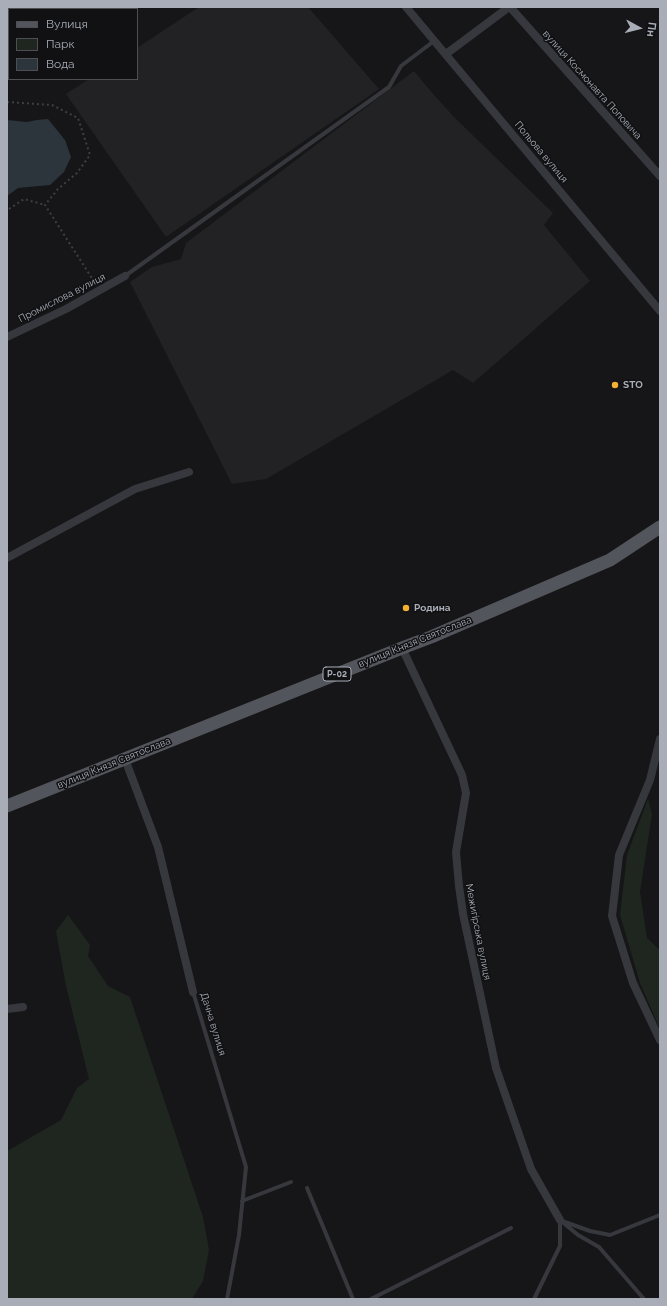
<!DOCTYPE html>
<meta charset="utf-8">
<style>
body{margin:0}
#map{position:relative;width:667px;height:1306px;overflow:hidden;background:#161618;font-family:Raleway,sans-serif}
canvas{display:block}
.frame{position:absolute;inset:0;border:8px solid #a8adb8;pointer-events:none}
.legend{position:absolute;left:8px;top:8px;width:130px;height:72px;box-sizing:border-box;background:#111113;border:1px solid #4d4f55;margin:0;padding:5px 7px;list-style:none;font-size:12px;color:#a8adb8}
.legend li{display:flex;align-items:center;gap:8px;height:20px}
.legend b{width:20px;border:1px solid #4d4f55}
.north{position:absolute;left:619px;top:8px;width:40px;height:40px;-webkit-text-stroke:3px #111113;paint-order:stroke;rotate:97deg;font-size:11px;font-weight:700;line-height:16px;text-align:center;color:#a8adb8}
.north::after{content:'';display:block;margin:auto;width:14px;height:18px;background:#a8adb8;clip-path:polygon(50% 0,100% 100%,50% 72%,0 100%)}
</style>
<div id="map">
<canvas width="667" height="1306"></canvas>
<div class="frame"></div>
<ul class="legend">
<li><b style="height:5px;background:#53555c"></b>Вулиця</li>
<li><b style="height:11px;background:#1e261f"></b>Парк</li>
<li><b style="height:11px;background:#2c353c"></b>Вода</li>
</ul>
<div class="north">Пн</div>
</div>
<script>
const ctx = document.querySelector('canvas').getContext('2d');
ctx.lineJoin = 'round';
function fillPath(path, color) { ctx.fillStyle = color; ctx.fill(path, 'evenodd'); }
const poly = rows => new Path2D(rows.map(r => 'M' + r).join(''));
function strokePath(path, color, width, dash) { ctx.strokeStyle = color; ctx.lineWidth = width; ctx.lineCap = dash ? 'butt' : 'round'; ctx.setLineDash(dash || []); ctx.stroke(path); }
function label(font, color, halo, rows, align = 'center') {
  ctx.font = font + ' Raleway,sans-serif'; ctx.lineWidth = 3; ctx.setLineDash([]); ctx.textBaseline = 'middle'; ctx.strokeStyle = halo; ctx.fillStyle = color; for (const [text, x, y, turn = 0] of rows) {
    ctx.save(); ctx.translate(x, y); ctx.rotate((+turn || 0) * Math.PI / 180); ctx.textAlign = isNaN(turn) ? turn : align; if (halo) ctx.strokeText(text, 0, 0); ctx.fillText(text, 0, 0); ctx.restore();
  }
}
fillPath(poly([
 [199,7,308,7,379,89,166,237,66,94,89,79,137,79,137,48],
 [414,71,428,88,453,116,553,213,544,225,590,281,473,383,453,370,266,479,232,484,130,282,152,267,181,259,186,243]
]), '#222225');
fillPath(poly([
 [648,799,652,814,640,892,647,938,660,950,660,1029,640,983,620,915,627,855],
 [68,915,90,945,88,956,108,986,130,997,203,1217,209,1250,203,1281,192,1299,7,1299,7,1151,61,1120,77,1088,89,1079,66,986,56,931]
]), '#1e261f');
fillPath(poly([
 [48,119,65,140,71,157,64,172,50,185,18,188,7,196,7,120,27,122,37,120]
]), '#2c353c');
strokePath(poly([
 [7,102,52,105,78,118,90,155,77,173,58,189,45,205,95,283],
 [9,209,24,199,45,205]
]), '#3d3f44', 2, [2, 3]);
strokePath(poly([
 [125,276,389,87,401,66,434,41],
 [193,992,246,1167,239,1235,227,1299],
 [307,1188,353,1299],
 [242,1201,291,1182],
 [560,1220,578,1235,599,1247,644,1299],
 [562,1221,590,1231,610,1235,660,1215],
 [371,1299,511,1228],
 [534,1299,560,1246,560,1220]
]), '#37383d', 4);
strokePath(poly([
 [406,7,660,311],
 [510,7,660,176],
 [446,54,509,7],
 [7,337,66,309,125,276],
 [7,558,135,489,189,472],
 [402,648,462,775,466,793,456,852,459,886,463,914,496,1068,531,1169,560,1220],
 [660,739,650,780,619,855,612,916,633,983,660,1040],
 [125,759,158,847,193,992],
 [7,1009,23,1007]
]), '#37383d', 8);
strokePath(poly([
 [7,806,402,648,431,637,610,560,660,527]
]), '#53555c', 13);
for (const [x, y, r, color] of [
 [615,385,4,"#f2b134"],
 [406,608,4,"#f2b134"]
]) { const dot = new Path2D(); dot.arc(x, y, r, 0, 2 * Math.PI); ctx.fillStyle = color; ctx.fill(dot); strokePath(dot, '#111113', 1.5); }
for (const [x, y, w] of [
 [337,674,28]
]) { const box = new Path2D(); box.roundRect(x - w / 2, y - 7, w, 14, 3); ctx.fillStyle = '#111113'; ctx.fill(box); strokePath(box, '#a8adb8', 1); }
label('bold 9px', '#a8adb8', null, [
 ["Р-02",337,674]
]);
label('10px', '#a8adb8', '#111113', [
 ["вулиця Космонавта Поповича",592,85,48],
 ["Польова вулиця",541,152,50],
 ["Промислова вулиця",62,298,-27],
 ["вулиця Князя Святослава",415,642,-22],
 ["вулиця Князя Святослава",114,763,-22],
 ["Межигірська вулиця",478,932,79],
 ["Дачна вулиця",213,1024,73]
]);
label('bold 10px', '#a8adb8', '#111113', [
 ["STO",623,385],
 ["Родина",414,608]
], 'left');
</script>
